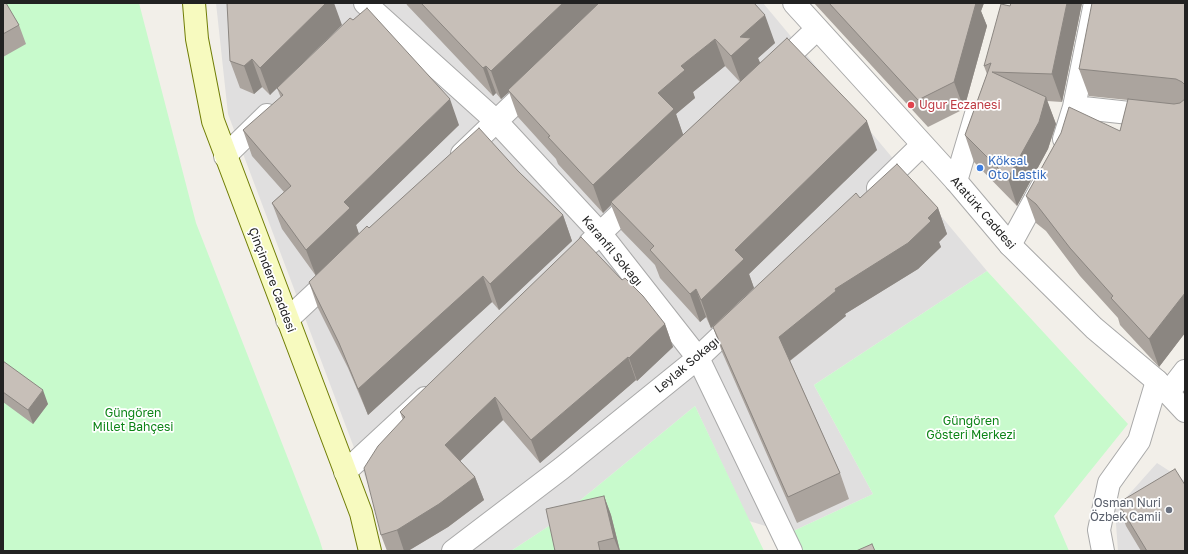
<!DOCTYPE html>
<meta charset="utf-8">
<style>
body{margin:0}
#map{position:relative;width:1188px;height:554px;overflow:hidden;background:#f2efe9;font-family:"Golos Text",sans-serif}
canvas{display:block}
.frame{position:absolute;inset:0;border:4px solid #222;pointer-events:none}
</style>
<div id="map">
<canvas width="1188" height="554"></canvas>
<div class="frame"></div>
</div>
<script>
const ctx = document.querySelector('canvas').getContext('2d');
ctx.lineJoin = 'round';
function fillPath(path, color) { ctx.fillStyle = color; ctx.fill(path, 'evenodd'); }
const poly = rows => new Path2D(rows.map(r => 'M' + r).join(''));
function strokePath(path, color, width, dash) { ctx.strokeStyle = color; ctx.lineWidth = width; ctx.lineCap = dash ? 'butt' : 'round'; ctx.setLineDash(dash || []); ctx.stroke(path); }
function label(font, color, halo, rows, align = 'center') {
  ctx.font = font + ' "Golos Text",sans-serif'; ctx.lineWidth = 3.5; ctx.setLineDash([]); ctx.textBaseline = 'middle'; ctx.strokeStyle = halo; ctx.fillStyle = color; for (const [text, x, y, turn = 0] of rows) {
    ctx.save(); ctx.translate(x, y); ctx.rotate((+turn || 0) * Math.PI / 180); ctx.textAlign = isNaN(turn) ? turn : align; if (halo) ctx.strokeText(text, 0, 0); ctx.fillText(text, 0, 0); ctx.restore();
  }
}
fillPath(poly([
 [216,3,763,3,987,271,814,385,873,494,789,533,749,521,695,406,549,526,511,551,393,551,228,114],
 [1157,463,1185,481,1185,551,1118,551,1115,510]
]), '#e0dfdf');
fillPath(poly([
 [3,3,139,3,196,223,319,538,323,551,3,551],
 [987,271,1128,424,1054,516,1069,551,798,551,789,533,873,494,814,385],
 [695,406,764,551,511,551,549,526]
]), '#c8facc');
const minor = poly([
 [365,3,496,121,600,233,698,358,791,551],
 [775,69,817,29],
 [1074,107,1185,119],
 [1064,139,1074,107,1095,3],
 [462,154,535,84],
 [225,156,267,115],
 [956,181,976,114],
 [878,188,922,145],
 [590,243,637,198],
 [1010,245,1045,181],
 [287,320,336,274],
 [1168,393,1185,371],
 [345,472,425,398],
 [453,551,562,468,698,358,739,319],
 [1103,551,1099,530,1109,483,1139,441,1157,381]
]);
const tertiary = poly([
 [794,3,956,181,1010,245,1094,328,1157,381,1185,411]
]);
const secondary = poly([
 [194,3,197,39,213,121,361,513,370,551]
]);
strokePath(minor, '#a9a9a9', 24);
strokePath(tertiary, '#a9a9a9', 24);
strokePath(secondary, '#707d05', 24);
strokePath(minor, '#fff', 22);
strokePath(tertiary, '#fff', 22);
strokePath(secondary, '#f7fabf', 22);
fillPath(poly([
 [3,3,19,25,26,44,3,57],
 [334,3,270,95,262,87,254,94,240,88,230,61],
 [406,3,754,3,775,43,758,58,760,63,877,150,749,274,754,288,730,310,860,198,938,208,947,234,939,242,941,247,918,269,845,314,846,316,790,361,840,473,849,499,797,523,722,352,713,327,711,328,706,317,700,322,660,278,655,265,621,230,611,205,603,213,558,164,556,159,518,117,509,92,501,99,496,93,493,96,407,5],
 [725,66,740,82,683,135,676,114,695,98,693,92],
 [814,3,984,3,981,11,987,26,964,109,928,127],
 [1011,3,1082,3,1062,102,1047,101,1056,124,1048,149,1017,206,974,162,965,135,987,74,984,66,1010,6],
 [1185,3,1185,333,1159,367,1120,325,1118,318,1080,276,1046,231,1036,223,1026,196,1120,131,1128,100,1089,96,1079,69],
 [277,88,459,125,356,225,359,234,369,228,518,171,563,215,572,241,499,310,492,302,368,415,348,368,318,308,309,282,316,276,282,229,272,203,284,192,252,156,243,130,281,98],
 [622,280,665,324,673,347,637,381,636,380,540,463,503,420,460,461,475,477,484,500,448,527,408,551,387,551,381,535,403,420,400,412],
 [3,361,48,404,33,424,3,402],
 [604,496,611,515,620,551,555,551],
 [1118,503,1185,551,1141,551,1126,526]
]), '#aba49e');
fillPath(poly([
 [326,3,334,3,342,25,270,95,260,68],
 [563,3,602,3,508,90,509,92,501,99,491,71],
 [971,3,984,3,981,11,987,26,964,109,954,82],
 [1067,3,1082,3,1062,102,1052,74],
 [765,15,775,43,758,58,761,65,741,83,731,56,740,37],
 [715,39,725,66,693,92,695,98,676,114,684,137,611,202,611,205,603,213,593,185,658,93,681,66],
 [252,59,262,87,254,94,244,66],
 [486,66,496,93,493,96,483,68],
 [1046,97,1056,124,1048,149,1017,206,1008,178],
 [450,99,459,125,356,225,359,234,316,276,306,250,344,202],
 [867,121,877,150,749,274,754,288,711,328,701,300,735,250],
 [938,208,947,234,939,242,941,247,918,269,845,314,846,316,788,362,779,337,835,289,928,218],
 [563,215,572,241,499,310,490,284],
 [483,276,492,302,368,415,358,389],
 [696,289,706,317,700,322,690,294],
 [1185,293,1185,333,1159,367,1149,339],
 [665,324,673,347,637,381,629,358],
 [628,357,636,380,540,463,531,440],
 [43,390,48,404,33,424,28,410],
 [495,397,503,420,454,467,445,445],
 [475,477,484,500,448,527,408,551,404,551,397,530],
 [604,496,611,515,620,551,619,551,614,538]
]), '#8b8681');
const building = poly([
 [3,3,6,3,19,25,3,34,3,3],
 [227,3,326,3,260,68,252,59,244,66,230,61,227,3],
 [421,3,563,3,491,71,486,66,483,68,421,3],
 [599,3,754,3,765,15,740,37,751,38,731,56,715,39,681,66,685,70,658,93,674,109,593,185,548,137,550,136,508,90,599,3],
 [829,3,976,3,954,82,918,100,829,3],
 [1011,3,1067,3,1052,74,992,72,1046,97,1039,122,1008,178,965,135,991,63,984,66,1001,4,1010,6,1011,3],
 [1092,3,1185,3,1185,85,1182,82,1176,79,1079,69,1092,3],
 [367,8,450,99,344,202,350,208,306,250,272,203,291,186,243,130,283,95,277,88,350,18,353,20,367,8],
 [787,38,867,121,735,250,744,259,701,300,696,289,690,294,650,250,654,246,611,202,787,38],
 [1128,99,1174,104,1180,103,1185,99,1185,293,1149,339,1111,298,1113,296,1070,248,1036,204,1026,196,1061,133,1069,107,1120,131,1128,99],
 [479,128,518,171,563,215,490,284,483,276,358,389,339,343,309,282,367,226,369,228,479,128],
 [897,164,938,208,928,218,931,221,908,243,835,289,836,291,779,337,840,473,788,497,713,327,856,193,860,198,897,164],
 [581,237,622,280,625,278,643,296,665,324,629,358,628,357,531,440,495,397,445,445,475,477,439,504,397,530,381,535,364,468,378,446,405,417,400,412,581,237],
 [3,361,43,390,28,410,3,392,3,361],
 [1175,469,1185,485,1185,551,1147,551,1118,503,1175,469],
 [604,496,614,538,598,542,600,551,555,551,546,509,604,496],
 [872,544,875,551,856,551,872,544]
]);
fillPath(building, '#c7bfb8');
strokePath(building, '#8b8681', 1);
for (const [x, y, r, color] of [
 [911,105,4,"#e0444e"],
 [980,168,4,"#3f7fe0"],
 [1169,510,4,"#6b7280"]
]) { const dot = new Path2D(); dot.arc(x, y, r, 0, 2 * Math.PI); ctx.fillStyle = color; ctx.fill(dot); strokePath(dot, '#fff', 1.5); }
label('12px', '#be3a42', '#fff', [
 ["Uğur Eczanesi",919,105]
], 'left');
label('12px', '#366cbe', '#fff', [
 ["Köksal",988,161],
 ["Oto Lastik",988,175]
], 'left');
label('12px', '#222', '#fff', [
 ["Atatürk Caddesi",983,213,49],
 ["Karanfil Sokağı",612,251,50],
 ["Çinçindere Caddesi",272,280,69],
 ["Leylak Sokağı",687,365,-40]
]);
label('12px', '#0c8416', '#fff', [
 ["Güngören",133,413],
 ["Millet Bahçesi",133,427],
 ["Güngören",971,421],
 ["Gösteri Merkezi",971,435]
]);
label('12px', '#5b616d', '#fff', [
 ["Osman Nuri",1161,503],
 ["Özbek Camii",1161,517]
], 'right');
</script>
